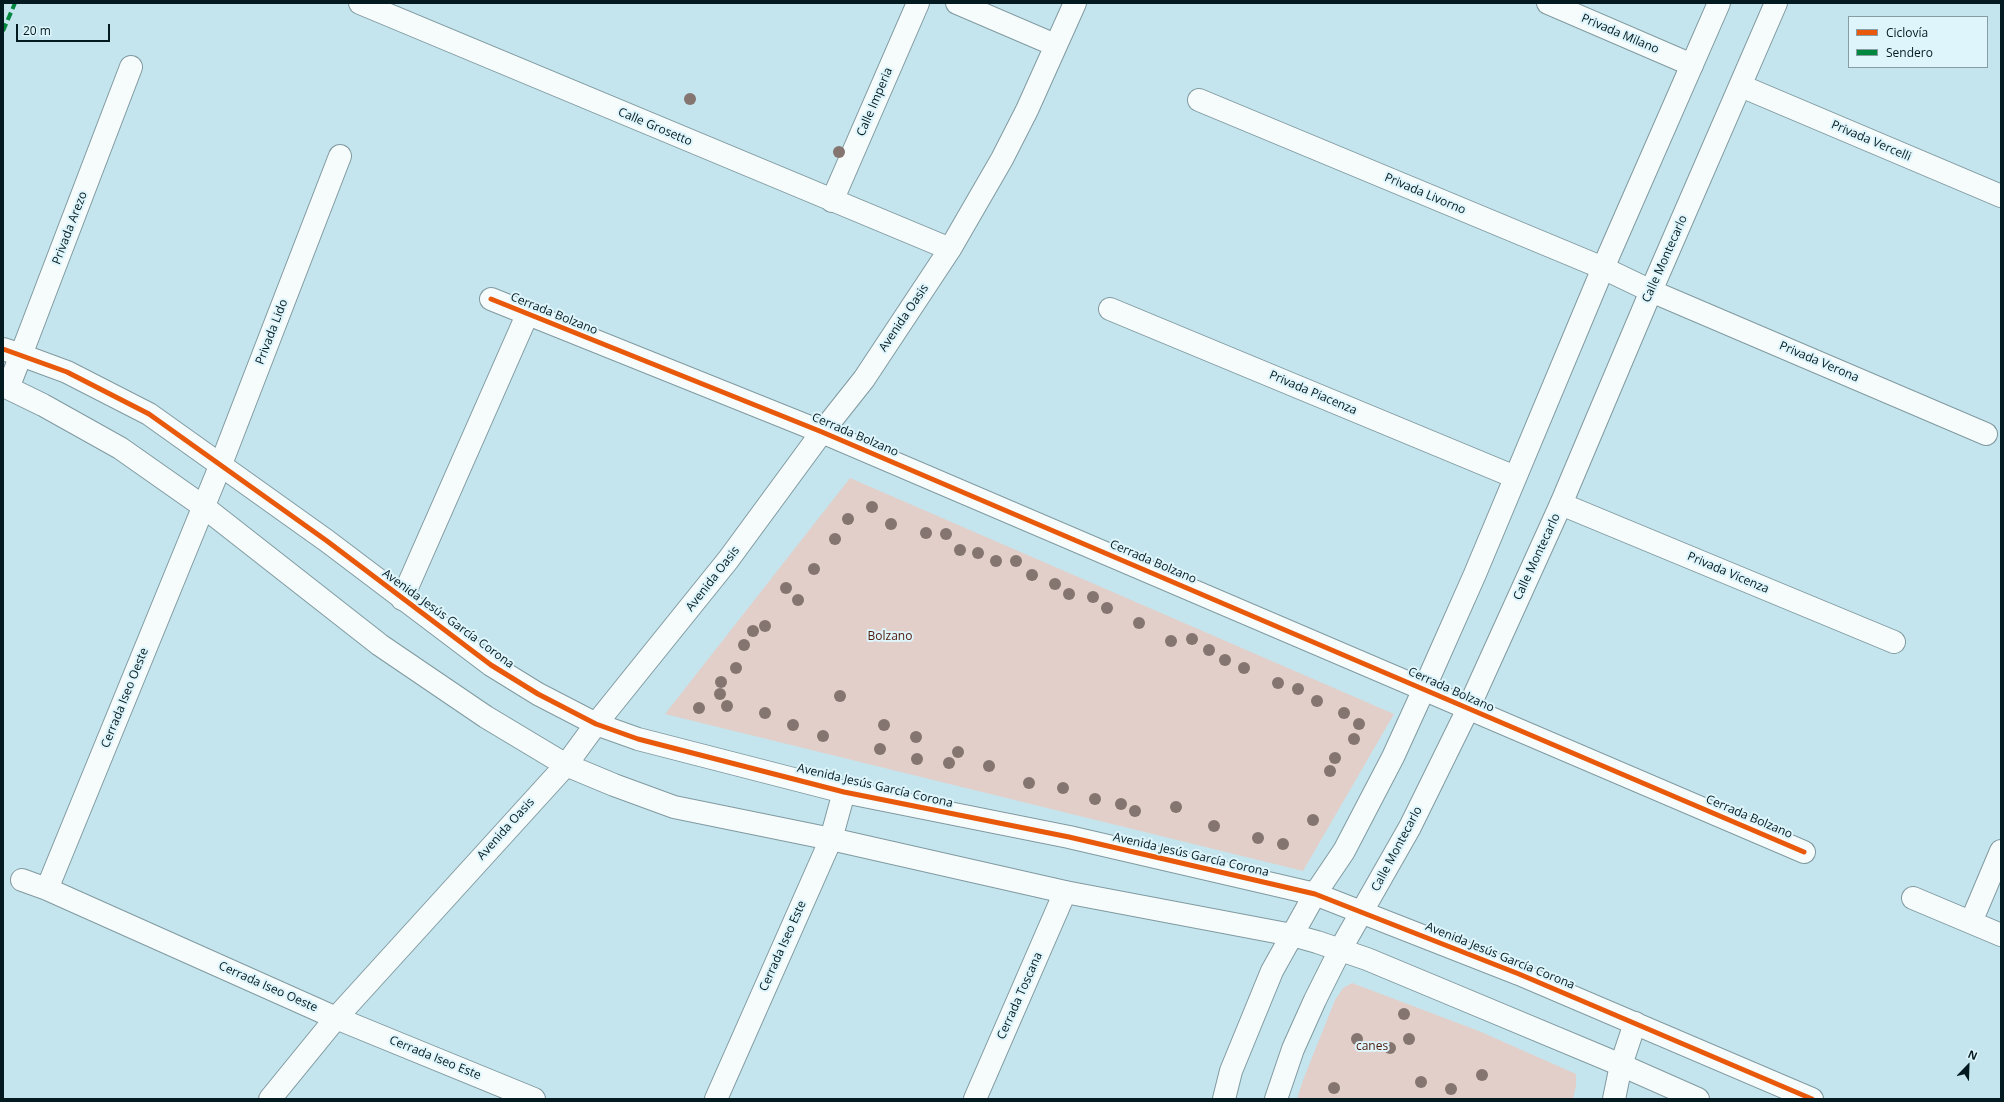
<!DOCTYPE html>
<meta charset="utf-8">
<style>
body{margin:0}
#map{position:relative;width:2004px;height:1102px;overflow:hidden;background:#c4e5ee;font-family:"Open Sans",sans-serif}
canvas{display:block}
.frame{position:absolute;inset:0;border:4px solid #031a20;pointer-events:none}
.legend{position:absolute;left:1848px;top:16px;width:140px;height:52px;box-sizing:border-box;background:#def5fc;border:1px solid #869da4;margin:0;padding:5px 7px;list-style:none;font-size:12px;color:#031a20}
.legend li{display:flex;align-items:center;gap:8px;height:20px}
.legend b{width:20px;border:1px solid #869da4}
.north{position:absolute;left:1948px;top:1046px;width:40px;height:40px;-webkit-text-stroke:3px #def5fc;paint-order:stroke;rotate:23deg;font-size:11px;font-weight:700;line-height:16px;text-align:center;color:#031a20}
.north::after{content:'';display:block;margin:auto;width:14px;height:18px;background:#031a20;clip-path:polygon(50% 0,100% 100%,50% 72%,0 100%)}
.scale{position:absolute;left:16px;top:24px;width:94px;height:18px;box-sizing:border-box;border:2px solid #031a20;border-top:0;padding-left:5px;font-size:12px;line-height:14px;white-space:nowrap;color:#031a20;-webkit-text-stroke:3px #def5fc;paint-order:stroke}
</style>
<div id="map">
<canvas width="2004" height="1102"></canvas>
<div class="frame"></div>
<ul class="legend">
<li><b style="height:5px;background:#e8590c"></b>Ciclovía</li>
<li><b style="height:5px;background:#00873e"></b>Sendero</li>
</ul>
<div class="north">N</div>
<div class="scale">20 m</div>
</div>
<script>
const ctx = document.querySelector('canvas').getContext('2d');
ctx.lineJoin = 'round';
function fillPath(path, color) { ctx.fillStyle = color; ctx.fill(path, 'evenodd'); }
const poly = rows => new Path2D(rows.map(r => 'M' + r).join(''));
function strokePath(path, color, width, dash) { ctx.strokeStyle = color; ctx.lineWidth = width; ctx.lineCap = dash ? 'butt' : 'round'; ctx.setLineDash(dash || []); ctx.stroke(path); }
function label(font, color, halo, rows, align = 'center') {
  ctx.font = font + ' "Open Sans",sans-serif'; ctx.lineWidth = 4; ctx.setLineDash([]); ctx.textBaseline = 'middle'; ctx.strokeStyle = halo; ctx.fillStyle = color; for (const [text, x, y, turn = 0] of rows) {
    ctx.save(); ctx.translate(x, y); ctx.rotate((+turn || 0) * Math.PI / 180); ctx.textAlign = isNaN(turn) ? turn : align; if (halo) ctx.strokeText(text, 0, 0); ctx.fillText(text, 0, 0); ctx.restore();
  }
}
fillPath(poly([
 [850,478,1394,714,1303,871,665,714],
 [1352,983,1479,1031,1576,1074,1576,1086,1573,1099,1297,1099,1303,1080,1335,1000,1343,988]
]), '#e2cfca');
const minor = poly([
 [360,3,950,249],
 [957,3,1055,45],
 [1548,3,1692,65],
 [1741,86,2001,196],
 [1199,100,1603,268,1651,291,1986,434],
 [832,201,918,3],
 [491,299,822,432,1804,852],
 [1110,309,1515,477],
 [3,349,21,355,131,67],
 [1561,504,1894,642],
 [402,599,527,315],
 [22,880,47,889,336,1018,534,1099],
 [47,889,221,464,340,156],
 [1913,898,2001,935],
 [1971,922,2001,851],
 [270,1099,336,1018,566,765,596,724,728,560,822,432,864,379,950,249,1002,159,1027,110,1075,3],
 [716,1099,831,839,844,792],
 [975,1099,1065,892],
 [1614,1099,1621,1065,1635,1023]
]);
const tertiary = poly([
 [1224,1099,1231,1071,1272,971,1315,894,1344,851,1393,757,1424,689,1475,574,1603,268,1719,3],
 [1276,1099,1293,1049,1315,1000,1340,950,1410,827,1468,709,1561,504,1651,291,1776,3],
 [1698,1099,1621,1065,1451,994,1367,959,1317,942,1292,935,1065,892,831,839,674,807,614,785,566,765,486,717,380,645,204,507,120,448,43,405,8,388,21,355,67,372,149,414,327,541,491,665,538,694,596,724,638,739,844,792,1069,837,1315,894,1519,974,1812,1099]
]);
strokePath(minor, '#809aa0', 24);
strokePath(tertiary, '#809aa0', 24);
strokePath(minor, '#f6fbfc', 22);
strokePath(tertiary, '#f6fbfc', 22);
strokePath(poly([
 [3,31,15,3]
]), '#00873e', 4, [8, 4]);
strokePath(poly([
 [491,299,822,432,1804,852],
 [3,349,67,372,149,414,327,541,491,665,538,694,596,724,638,739,844,792,1069,837,1315,894,1519,974,1812,1099]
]), '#e8590c', 5);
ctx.fillStyle = '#847570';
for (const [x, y] of [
 [690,99],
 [839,152],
 [872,507],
 [848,519],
 [891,524],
 [926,533],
 [946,534],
 [835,539],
 [960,550],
 [978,553],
 [996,561],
 [1016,561],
 [814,569],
 [1032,575],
 [1055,584],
 [786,588],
 [1069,594],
 [1093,597],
 [798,600],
 [1107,608],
 [1139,623],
 [765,626],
 [753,631],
 [1192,639],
 [1171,641],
 [744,645],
 [1209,650],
 [1225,660],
 [736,668],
 [1244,668],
 [721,682],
 [1278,683],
 [1298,689],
 [720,694],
 [840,696],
 [1317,701],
 [727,706],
 [699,708],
 [765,713],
 [1344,713],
 [1359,724],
 [793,725],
 [884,725],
 [823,736],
 [916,737],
 [1354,739],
 [880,749],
 [958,752],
 [1335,758],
 [917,759],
 [949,763],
 [989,766],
 [1330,771],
 [1029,783],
 [1063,788],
 [1095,799],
 [1121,804],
 [1176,807],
 [1135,811],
 [1313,820],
 [1214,826],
 [1258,838],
 [1283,844],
 [1404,1014],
 [1357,1039],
 [1409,1039],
 [1390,1048],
 [1482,1075],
 [1421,1082],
 [1334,1088],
 [1451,1089]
]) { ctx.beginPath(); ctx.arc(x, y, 6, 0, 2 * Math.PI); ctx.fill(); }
label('12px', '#031a20', '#def5fc', [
 ["Privada Milano",1620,34,23],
 ["Calle Imperia",875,102,-67],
 ["Calle Grosetto",655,127,23],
 ["Privada Vercelli",1871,141,23],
 ["Privada Livorno",1425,194,23],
 ["Privada Arezo",70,228,-69],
 ["Calle Montecarlo",1665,259,-66],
 ["Cerrada Bolzano",554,314,22],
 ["Avenida Oasis",904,318,-56],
 ["Privada Lido",272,332,-69],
 ["Privada Verona",1819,362,23],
 ["Privada Piacenza",1313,393,23],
 ["Cerrada Bolzano",855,435,23],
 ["Calle Montecarlo",1537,557,-65],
 ["Cerrada Bolzano",1153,562,23],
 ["Privada Vicenza",1728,573,23],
 ["Avenida Oasis",713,579,-52],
 ["Avenida Jesús García Corona",448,619,36],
 ["Cerrada Bolzano",1451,690,24],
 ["Cerrada Iseo Oeste",125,698,-68],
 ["Avenida Jesús García Corona",875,786,13],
 ["Cerrada Bolzano",1749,817,23],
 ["Avenida Oasis",506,829,-48],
 ["Calle Montecarlo",1397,849,-62],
 ["Avenida Jesús García Corona",1191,855,13],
 ["Cerrada Iseo Este",783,946,-66],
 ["Avenida Jesús García Corona",1500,956,22],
 ["Cerrada Iseo Oeste",268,987,24],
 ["Cerrada Toscana",1020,996,-66],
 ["Cerrada Iseo Este",435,1058,22]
]);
label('12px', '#4f1909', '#def5fc', [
 ["Bolzano",890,637],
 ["canes",1372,1047]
]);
</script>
